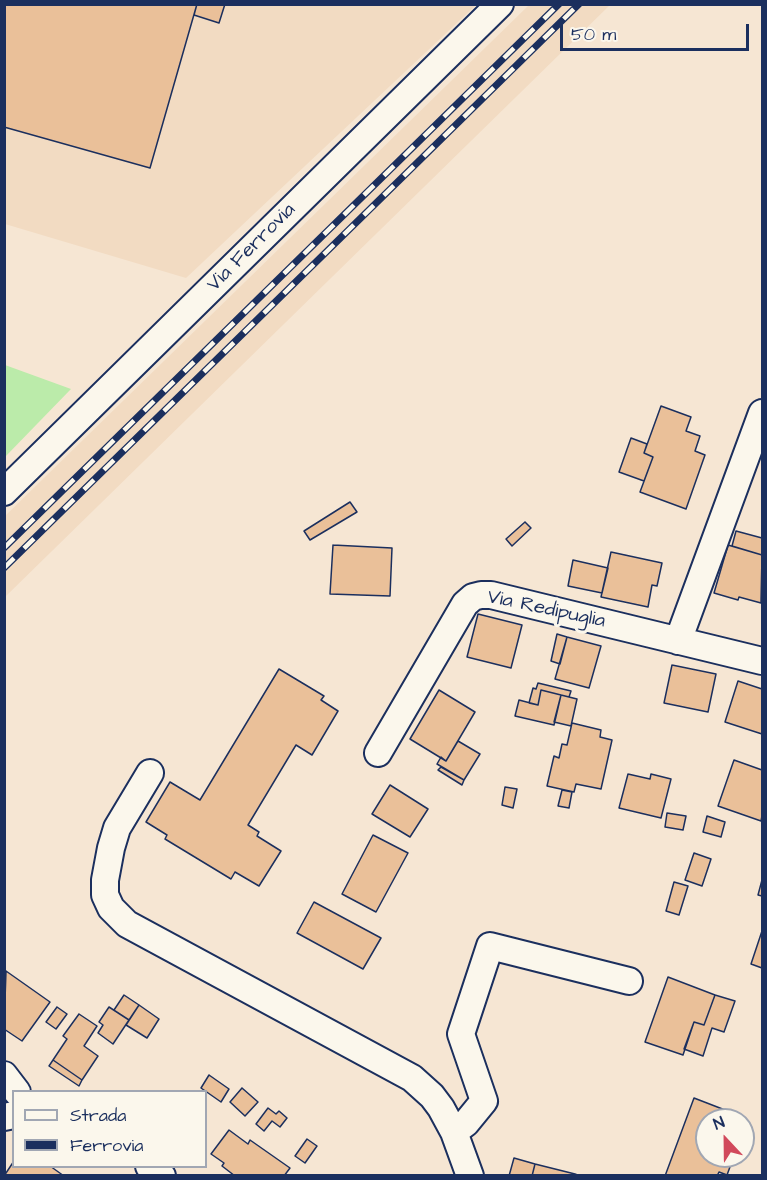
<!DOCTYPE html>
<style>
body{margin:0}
#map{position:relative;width:767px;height:1180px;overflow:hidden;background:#f6e6d3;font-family:"Architects Daughter",sans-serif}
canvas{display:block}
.frame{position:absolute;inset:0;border:6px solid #1b2f5e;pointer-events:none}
.legend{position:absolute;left:12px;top:1090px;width:195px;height:78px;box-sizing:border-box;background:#fbf7ec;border:2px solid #a1a7b3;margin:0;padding:8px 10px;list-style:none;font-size:18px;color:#1b2f5e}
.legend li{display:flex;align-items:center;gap:12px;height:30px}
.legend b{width:30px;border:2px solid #a1a7b3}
.north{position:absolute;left:695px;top:1108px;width:60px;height:60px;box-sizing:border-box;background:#fbf7ec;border:2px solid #a1a7b3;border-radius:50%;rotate:338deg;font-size:16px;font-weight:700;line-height:24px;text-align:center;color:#1b2f5e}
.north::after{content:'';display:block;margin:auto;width:21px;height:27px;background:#d1495b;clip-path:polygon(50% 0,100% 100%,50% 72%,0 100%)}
.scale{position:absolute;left:560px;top:24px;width:189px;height:27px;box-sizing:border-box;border:3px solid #1b2f5e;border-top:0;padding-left:8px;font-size:18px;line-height:21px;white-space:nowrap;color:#1b2f5e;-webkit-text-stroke:4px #fbf7ec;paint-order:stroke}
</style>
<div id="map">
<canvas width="767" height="1180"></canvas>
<div class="frame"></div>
<ul class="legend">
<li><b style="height:8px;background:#fbf7ec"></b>Strada</li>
<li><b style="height:8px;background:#1b2f5e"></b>Ferrovia</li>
</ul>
<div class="north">N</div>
<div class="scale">50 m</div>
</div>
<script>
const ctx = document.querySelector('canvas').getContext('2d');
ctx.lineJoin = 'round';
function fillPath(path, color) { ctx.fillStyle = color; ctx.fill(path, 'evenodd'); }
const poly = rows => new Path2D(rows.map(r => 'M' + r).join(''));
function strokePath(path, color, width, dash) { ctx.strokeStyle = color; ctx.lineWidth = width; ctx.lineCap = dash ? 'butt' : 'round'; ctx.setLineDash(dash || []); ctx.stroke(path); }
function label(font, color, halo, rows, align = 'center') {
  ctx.font = font + ' "Architects Daughter",sans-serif'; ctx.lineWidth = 6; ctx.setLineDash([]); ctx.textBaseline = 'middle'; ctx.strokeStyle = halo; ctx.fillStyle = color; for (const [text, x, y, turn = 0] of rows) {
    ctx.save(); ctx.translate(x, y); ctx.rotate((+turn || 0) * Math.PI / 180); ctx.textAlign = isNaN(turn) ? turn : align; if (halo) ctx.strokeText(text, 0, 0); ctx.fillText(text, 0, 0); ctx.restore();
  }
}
fillPath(poly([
 [4,5,476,5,186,278,5,224],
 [529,5,610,5,5,597,5,516]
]), '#f2dbc2');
fillPath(poly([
 [5,365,71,389,5,457,4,457]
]), '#bbebaa');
const building = poly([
 [4,4,197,4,150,168,4,127,4,4],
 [197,4,225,4,219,23,194,15,197,4],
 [661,406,691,417,686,431,700,436,695,451,705,455,686,509,640,492,653,457,644,453,661,406],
 [631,438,647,444,644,453,653,457,644,481,619,472,631,438],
 [350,502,357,512,310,540,304,531,350,502],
 [525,522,531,528,512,546,506,539,525,522],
 [736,531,762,538,762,555,732,546,736,531],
 [333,545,392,548,390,596,330,594,333,545],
 [728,545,762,555,761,603,739,597,738,600,714,593,728,545],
 [611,552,662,563,657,586,652,585,648,607,601,597,611,552],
 [573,560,608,568,602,593,568,586,573,560],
 [478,614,522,625,511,668,467,657,478,614],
 [557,634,567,637,560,664,551,661,557,634],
 [567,637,601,646,589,688,555,679,567,637],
 [672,665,716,674,708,712,664,703,672,665],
 [279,669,324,696,321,700,338,711,312,755,296,745,248,825,259,832,257,836,281,851,259,886,235,872,231,879,165,839,167,835,146,822,170,782,200,800,279,669],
 [738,681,762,689,762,734,725,722,738,681],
 [538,683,571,691,569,697,541,690,538,705,529,703,533,688,536,689,538,683],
 [439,690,475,712,446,761,410,739,439,690],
 [541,690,561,695,554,725,515,716,519,700,538,705,541,690],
 [561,695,577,699,571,726,554,722,561,695],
 [572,723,601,730,600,737,612,740,601,789,576,784,574,792,547,786,554,756,559,758,562,744,567,745,572,723],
 [458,741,480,754,464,780,437,764,441,757,446,761,458,741],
 [734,760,762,770,762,816,761,821,718,806,734,760],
 [441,767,464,780,462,785,438,770,441,767],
 [628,774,650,779,651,774,671,779,661,818,619,808,628,774],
 [390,785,428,809,410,837,372,814,390,785],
 [505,787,517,789,513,808,502,805,505,787],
 [562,790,572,792,569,808,558,806,562,790],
 [667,813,686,816,683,830,665,827,667,813],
 [707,816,725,822,721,837,703,832,707,816],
 [373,835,408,853,376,912,342,894,373,835],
 [694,853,711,859,702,886,685,880,694,853],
 [762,880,762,896,758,895,762,880],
 [674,882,688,886,679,915,666,911,674,882],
 [314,902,381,938,363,969,297,933,314,902],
 [762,931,762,968,751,964,762,931],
 [6,971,50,1002,22,1041,4,1029,6,971],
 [668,977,715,995,704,1025,694,1022,683,1055,645,1042,668,977],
 [124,995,139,1005,129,1020,114,1010,124,995],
 [715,995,735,1001,724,1032,712,1028,703,1056,684,1049,694,1022,704,1025,715,995],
 [139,1005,159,1019,147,1038,126,1025,139,1005],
 [57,1007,67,1014,56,1029,46,1022,57,1007],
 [109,1007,129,1020,113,1044,98,1033,103,1025,99,1022,109,1007],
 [79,1014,97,1026,84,1046,98,1056,82,1080,53,1060,67,1039,63,1036,79,1014],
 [53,1060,82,1080,79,1086,49,1066,53,1060],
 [209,1075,229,1089,221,1102,201,1088,209,1075],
 [242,1088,258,1102,245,1116,230,1102,242,1088],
 [694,1098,738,1115,736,1120,707,1120,707,1156,734,1156,727,1175,719,1172,717,1176,665,1176,694,1098],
 [268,1108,276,1114,279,1111,287,1118,280,1127,272,1121,264,1131,256,1124,268,1108],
 [229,1130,248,1144,250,1140,290,1168,284,1176,235,1176,222,1166,224,1163,211,1154,229,1130],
 [307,1139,317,1146,305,1163,295,1156,307,1139],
 [514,1158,535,1164,532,1176,509,1176,514,1158],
 [14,1161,14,1166,50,1166,64,1176,4,1176,14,1161],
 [535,1164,575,1174,580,1176,532,1176,535,1164]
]);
fillPath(building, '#eac099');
strokePath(building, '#1b2f5e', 1.5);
const minor = poly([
 [4,492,500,4],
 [678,641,762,413],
 [378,753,465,604,473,597,481,595,491,595,762,661],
 [150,773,117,828,111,848,105,880,105,895,111,908,127,924,412,1078,432,1096,441,1108,454,1132,470,1176],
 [4,1075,17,1092],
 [4,1117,14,1115],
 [454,1132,466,1123,484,1101,461,1034,490,946,629,981],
 [149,1166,162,1176]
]);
strokePath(minor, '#1b2f5e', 30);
strokePath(minor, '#fbf7ec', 26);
const rail = poly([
 [4,548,559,4],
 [4,568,579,4]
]);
strokePath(rail, '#1b2f5e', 7);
strokePath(rail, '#fbf7ec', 4.5, [14]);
label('20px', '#1b2f5e', '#fbf7ec', [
 ["Via Ferrovia",252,248,-45],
 ["Via Redipuglia",546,610,12]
]);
</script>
